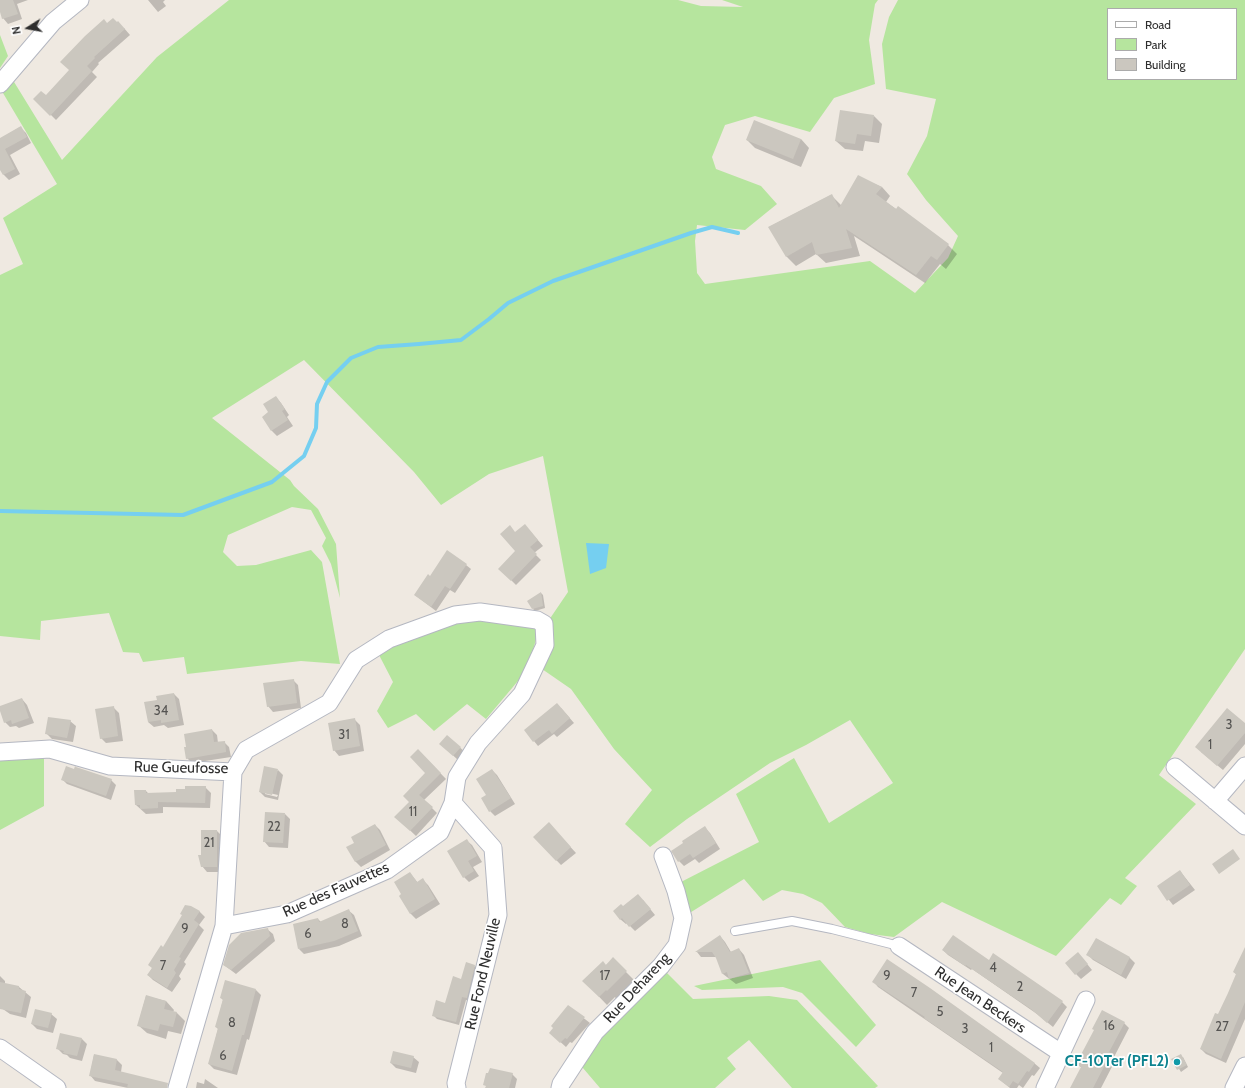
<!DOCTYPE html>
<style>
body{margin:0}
#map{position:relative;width:1245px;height:1088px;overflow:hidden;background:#efe9e1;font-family:Cabin,sans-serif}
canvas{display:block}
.legend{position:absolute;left:1107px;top:8px;width:130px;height:72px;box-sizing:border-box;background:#fff;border:1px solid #ababab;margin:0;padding:5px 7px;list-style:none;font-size:12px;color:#2e2e2e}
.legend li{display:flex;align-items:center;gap:8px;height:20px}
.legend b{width:20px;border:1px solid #ababab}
.north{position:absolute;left:8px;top:8px;width:40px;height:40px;-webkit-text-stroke:3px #fff;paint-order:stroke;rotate:259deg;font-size:11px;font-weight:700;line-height:16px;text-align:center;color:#2e2e2e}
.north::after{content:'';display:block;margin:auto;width:14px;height:18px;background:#2e2e2e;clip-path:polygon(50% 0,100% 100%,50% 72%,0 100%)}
</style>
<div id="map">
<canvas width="1245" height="1088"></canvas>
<ul class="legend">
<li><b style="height:5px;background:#fff"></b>Road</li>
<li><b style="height:11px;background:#b6e59e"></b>Park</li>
<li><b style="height:11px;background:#cbc7bf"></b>Building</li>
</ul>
<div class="north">N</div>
</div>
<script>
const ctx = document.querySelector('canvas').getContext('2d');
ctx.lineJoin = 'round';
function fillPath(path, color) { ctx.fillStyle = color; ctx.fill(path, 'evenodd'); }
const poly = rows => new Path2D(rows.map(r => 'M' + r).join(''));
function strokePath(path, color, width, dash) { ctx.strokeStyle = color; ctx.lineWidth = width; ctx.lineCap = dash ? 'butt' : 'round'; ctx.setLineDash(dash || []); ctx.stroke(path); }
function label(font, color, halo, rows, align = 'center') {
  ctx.font = font + ' Cabin,sans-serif'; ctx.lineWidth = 3.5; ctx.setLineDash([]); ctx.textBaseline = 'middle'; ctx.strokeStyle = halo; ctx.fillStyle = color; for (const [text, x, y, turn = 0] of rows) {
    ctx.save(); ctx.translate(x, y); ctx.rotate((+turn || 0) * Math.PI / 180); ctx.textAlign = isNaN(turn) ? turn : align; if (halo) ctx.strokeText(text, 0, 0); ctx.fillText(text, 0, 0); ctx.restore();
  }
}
fillPath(poly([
 [229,0,678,0,701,6,743,7,722,0,878,0,875,4,869,40,875,84,834,98,810,132,755,116,725,125,712,157,716,169,761,186,777,204,745,230,697,225,695,241,697,273,705,284,870,261,915,293,948,258,958,236,926,200,907,174,927,136,936,99,886,89,882,44,889,17,898,0,1245,0,1245,649,1159,775,1196,804,1125,878,1137,886,1121,905,1110,898,1056,956,942,902,894,937,870,934,845,927,822,903,803,894,782,890,763,901,744,879,688,914,679,883,759,842,736,794,794,758,829,823,893,783,850,720,806,745,770,763,687,819,650,847,625,824,652,790,614,749,571,689,542,669,548,651,551,617,568,592,543,456,489,474,441,505,414,472,304,360,212,418,290,480,294,486,318,509,336,544,340,598,331,564,322,546,326,538,311,510,292,507,228,535,223,552,237,566,256,565,311,550,322,562,340,664,301,661,187,674,184,657,143,662,139,653,123,652,109,613,41,621,40,640,0,636,0,275,23,264,3,218,57,184,0,88,11,77,62,160,157,57],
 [1108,9,1236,9,1236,79,1108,79],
 [0,35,8,56,0,68],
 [487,614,539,628,528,669,486,719,467,704,434,731,416,714,388,728,377,711,393,682,378,653,455,620],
 [44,755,44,806,0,830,0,758],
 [820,960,876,1025,856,1047,802,993,783,987,702,990,694,986],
 [664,970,693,999,769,996,797,1000,878,1086,875,1088,792,1088,749,1040,727,1058,736,1069,715,1088,600,1088,577,1061]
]), '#b6e59e');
fillPath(poly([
 [586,543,609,544,606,568,590,574]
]), '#75cff0');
fillPath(poly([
 [0,0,28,0,17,4,22,19,8,24,3,18,0,9],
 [148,0,165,0,163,2,166,6,158,12],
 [107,24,124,28,130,35,98,63,99,64,92,72,97,77,56,120,35,99,46,96,70,71],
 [874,116,882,124,879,143,865,141,863,151,845,149,836,141],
 [20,127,26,133,31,143,10,155,20,174,9,180,4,175,0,167,0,139],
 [801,139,809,148,801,167,755,148,747,140],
 [858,177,882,187,890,196,886,202,948,245,957,254,946,269,940,264,925,283,854,236,860,256,826,263,816,254,796,266,787,257,769,227,831,195,842,206],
 [276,397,281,403,289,415,287,417,293,426,277,436,272,431,263,417,270,413],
 [530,531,543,546,534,553,541,560,516,585,500,569,517,551,516,533],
 [466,565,471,569,455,593,450,590,436,611,415,595,430,577],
 [541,593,543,595,545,608,535,611,533,609],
 [293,680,298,685,301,708,273,712,268,706],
 [174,694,179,699,184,725,168,728,164,725,154,727,148,722,158,701],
 [22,699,27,705,34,723,19,728,16,726,10,727,5,722,0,707],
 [113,707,119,713,123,741,106,743,101,738],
 [561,708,574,723,557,737,554,734,538,746,525,730],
 [354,719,360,725,364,751,339,756,334,750],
 [70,721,76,726,73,742,52,739,46,733],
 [1245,724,1245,744,1223,770,1201,752],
 [212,730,217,735,218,743,224,742,229,747,231,757,192,763,187,758],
 [447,736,465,752,458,760,445,748],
 [418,750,446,779,424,800,437,813,416,836,396,817,410,802,426,773],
 [278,770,283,775,278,800,265,797,260,792],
 [265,792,278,795,277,797,265,794],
 [492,770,497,775,515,804,495,816,490,811,487,795],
 [62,779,111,780,116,785,111,800,67,784],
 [205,787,211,793,210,808,163,807,163,813,146,814,136,805,135,791,146,791,149,794,177,793],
 [285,814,290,819,288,848,269,847,264,841],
 [375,825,380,830,390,850,361,867,355,861],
 [705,828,710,833,720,849,699,863,695,859,684,866,679,861,684,843],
 [554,829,576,853,561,865,534,837],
 [217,831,222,836,222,872,207,872,202,866,202,856],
 [466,840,472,845,482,862,473,867,479,876,469,882,464,877],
 [1180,871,1195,890,1173,905,1158,886],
 [410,873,418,883,423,880,428,885,440,904,416,919,411,914,400,896,402,895],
 [643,900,655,915,635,931,627,923,626,924,620,919,623,907],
 [348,910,354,915,362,936,339,946,304,954,299,949,318,919,321,922],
 [199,911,205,917,199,925,204,930,184,962,186,964,179,976,181,979,172,992,153,980,148,975,164,948],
 [267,929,273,934,275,941,236,974,224,965],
 [720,936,725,942,731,952,739,949,744,955,753,978,736,984,723,974,717,957,701,957,697,952],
 [1097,939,1130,958,1135,963,1126,979,1093,960,1088,955],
 [943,950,989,961,1062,1002,1067,1007,1053,1027,1037,1014,972,969,971,970,948,955],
 [1245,958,1245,1019,1226,1063,1206,1054,1201,1049,1218,1016,1237,975,1234,972],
 [613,959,634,980,616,999,615,997,607,1005,584,981,606,965],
 [1083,959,1092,970,1081,979,1076,974],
 [475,966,478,969,470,1001,466,1000,459,1025,437,1019,433,1015,446,1004,461,980],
 [0,976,5,981,5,984,19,987,31,997,26,1018,10,1014,0,1007],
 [873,981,1034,1063,1040,1068,1034,1076,1032,1075,1023,1088,1019,1085,1017,1088,1010,1088,999,1079,1003,1073,878,987],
 [256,990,261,995,249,1040,247,1039,237,1075,214,1069,209,1064,218,1029,216,1027,223,1000,221,998],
 [146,996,166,1001,174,1010,173,1012,177,1013,185,1021,181,1034,168,1031,166,1039,147,1033,138,1025],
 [568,1006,590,1023,572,1043,570,1042,566,1047,556,1038],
 [51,1014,57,1019,53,1033,37,1029,32,1024],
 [1124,1023,1129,1028,1114,1057,1116,1059,1101,1088,1071,1088,1082,1068,1077,1064],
 [82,1039,87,1044,82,1061,70,1058,67,1055,63,1054,58,1049],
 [94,1055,117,1060,122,1065,121,1072,161,1088,128,1088,95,1081,90,1075],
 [413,1057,419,1062,416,1073,396,1068,391,1063],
 [1183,1057,1188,1067,1181,1072,1173,1059],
 [512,1074,517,1079,515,1088,486,1088],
 [205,1079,218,1088,196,1088,197,1082,204,1084]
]), '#0003');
strokePath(poly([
 [0,511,183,515,272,482,304,456,316,428,317,404,327,382,351,358,378,347,419,344,461,340,489,319,508,303,553,281,691,233,712,227,738,233]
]), '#75cff0', 4);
fillPath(poly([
 [0,0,13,0,18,14,2,19,0,12],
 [113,18,117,22,118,21,125,29,94,57,95,58,87,66,92,71,50,116,33,99,41,91,46,95,69,70,60,62,85,36,104,19,107,23],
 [840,110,874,115,871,136,857,134,855,144,835,141],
 [754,120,801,139,793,159,746,140],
 [21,126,27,137,5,149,15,169,3,175,0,170,0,138],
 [858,175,882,187,876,194,896,209,898,206,949,244,937,260,931,256,916,275,846,229,852,248,816,255,812,242,786,257,768,227,832,194,839,208],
 [276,396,285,409,282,411,288,420,271,431,262,417,268,412,263,404],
 [525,524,538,540,530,547,537,554,511,581,498,569,515,551,500,534,510,525,515,532],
 [447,550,467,564,450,589,445,586,431,607,414,595,428,574,430,576],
 [541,592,543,606,532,609,527,601],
 [294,679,297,703,267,707,263,683],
 [174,693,179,720,161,723,161,720,148,722,144,702,157,700,156,696],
 [22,698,29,718,12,724,11,720,4,723,0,711,0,706],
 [557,703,570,718,552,734,549,730,533,742,524,730],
 [114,706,118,736,100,739,95,709],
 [1227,708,1245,723,1245,733,1217,766,1195,747],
 [48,717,71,720,67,738,45,734],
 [355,718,360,746,333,751,328,723],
 [212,729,214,742,225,741,226,752,186,759,184,747,186,747,184,734],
 [447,735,461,747,453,756,439,744],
 [418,749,441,773,419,795,433,807,410,831,394,817,409,802,403,796,425,773,410,757],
 [66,766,74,769,75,766,76,767,112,779,106,796,61,780],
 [264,766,278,769,272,795,259,792],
 [492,769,511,798,489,812,481,798,486,795,476,779],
 [185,786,206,786,205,803,158,802,158,808,140,809,140,805,135,805,134,790,146,790,146,793,176,792,176,789,185,789],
 [265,812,285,813,283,843,263,842],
 [549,822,571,847,556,861,533,837],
 [375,824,386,845,355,862,346,847,354,843,351,837],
 [705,826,716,843,693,858,690,854,678,862,671,851,683,843,682,841],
 [201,830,217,830,217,867,201,867,198,855,201,855],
 [467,839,477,856,468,861,474,871,463,878,447,851],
 [1233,849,1240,859,1219,874,1212,864],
 [1180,870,1190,885,1167,901,1157,886],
 [410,872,417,882,423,878,435,899,410,914,399,896,401,894,394,882],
 [638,894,651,909,629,927,622,918,620,920,613,911,621,904,623,906],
 [185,905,191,906,200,911,194,920,199,924,179,957,181,958,174,970,176,973,167,988,147,975,152,968,148,965,161,945,163,947,182,915,180,914],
 [349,909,358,931,334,941,298,949,293,924,318,918,319,922],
 [268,928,270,936,231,970,223,965,229,945,241,933],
 [720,935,730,952,739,948,749,973,729,979,727,972,722,974,716,958,712,952,695,952],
 [953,935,989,960,993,953,1063,1001,1047,1023,1031,1009,966,965,965,966,942,950],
 [1096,938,1130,957,1121,975,1086,955],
 [1245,947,1245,1002,1221,1059,1200,1049,1215,1013,1218,1014,1228,993,1236,974,1233,972],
 [1078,952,1088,964,1075,975,1065,963],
 [613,957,627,971,607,991,606,990,599,997,582,981,603,961,606,965],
 [887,959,930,988,1035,1063,1029,1072,1027,1071,1018,1084,1013,1081,1009,1087,998,1079,1003,1072,924,1018,925,1017,872,982],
 [466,962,475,965,467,998,462,997,456,1022,432,1016,436,1000,445,1003,453,976,461,979],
 [225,980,256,989,244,1035,242,1035,232,1071,208,1064,218,1028,215,1027,223,999,220,998],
 [0,982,19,986,19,989,26,991,21,1013,0,1009],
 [146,995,166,1001,164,1009,177,1012,173,1027,160,1024,158,1031,137,1026],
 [568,1005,585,1017,567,1039,565,1038,560,1043,549,1033,553,1028,551,1026],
 [35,1009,52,1013,48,1028,31,1024],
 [1102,1010,1125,1022,1109,1052,1111,1053,1093,1088,1070,1088,1081,1067,1076,1064,1094,1030,1092,1029],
 [60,1033,82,1038,77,1056,63,1053,64,1051,56,1049],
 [393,1051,414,1056,411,1068,390,1063],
 [94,1054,117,1059,115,1070,168,1083,167,1088,127,1088,128,1084,89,1076],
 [1181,1054,1187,1065,1177,1070,1171,1059],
 [490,1068,513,1073,509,1088,485,1088,486,1086,483,1085,486,1073,488,1073]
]), '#cbc7bf');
const service = poly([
 [735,931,792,921,832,929,899,946]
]);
const minor = poly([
 [0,84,53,22,80,0],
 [0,752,50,749,110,766,233,772,246,750,329,703,356,660,389,639,455,615,480,612,537,620,544,624,545,645,522,694,478,743,457,777,453,803,440,832,387,870,287,914,224,926],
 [1175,767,1245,826],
 [1215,801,1245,766],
 [453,803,493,848,498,915,456,1083,457,1088],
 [899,946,1061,1053],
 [0,1048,57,1088],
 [177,1088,224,926,233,772],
 [560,1088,561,1084,595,1032,661,966,677,945,683,918,676,891,663,856],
 [1045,1088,1086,1000],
 [1234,1088,1245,1066]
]);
strokePath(service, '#b4b7c1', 10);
strokePath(minor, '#b4b7c1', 19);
strokePath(service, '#fff', 8);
strokePath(minor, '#fff', 17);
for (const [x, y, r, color] of [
 [1177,1062,4,"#0f9aa8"]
]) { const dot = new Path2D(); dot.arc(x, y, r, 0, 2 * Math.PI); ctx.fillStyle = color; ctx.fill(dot); strokePath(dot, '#fff', 1.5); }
label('13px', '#555452', null, [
 ["34",161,711],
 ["3",1229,725],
 ["31",344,735],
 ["1",1210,745],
 ["11",413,812],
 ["22",274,827],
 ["21",209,843],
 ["8",345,924],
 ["9",185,929],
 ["6",308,934],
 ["7",163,966],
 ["4",993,968],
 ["17",605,976],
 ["9",887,976],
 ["2",1020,987],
 ["7",914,993],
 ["5",940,1012],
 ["8",232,1023],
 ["16",1109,1026],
 ["27",1222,1027],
 ["3",965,1029],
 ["1",991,1048],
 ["6",223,1056]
]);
label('15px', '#2e2e2e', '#fff', [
 ["Rue Gueufosse",181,768,1],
 ["Rue des Fauvettes",336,890,-24],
 ["Rue Fond Neuville",483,974,-77],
 ["Rue Dehareng",637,988,-47],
 ["Rue Jean Beckers",980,1000,34]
]);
label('bold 15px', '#0d838f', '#fff', [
 ["CF-10Ter (PFL2)",1169,1062]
], 'right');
</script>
